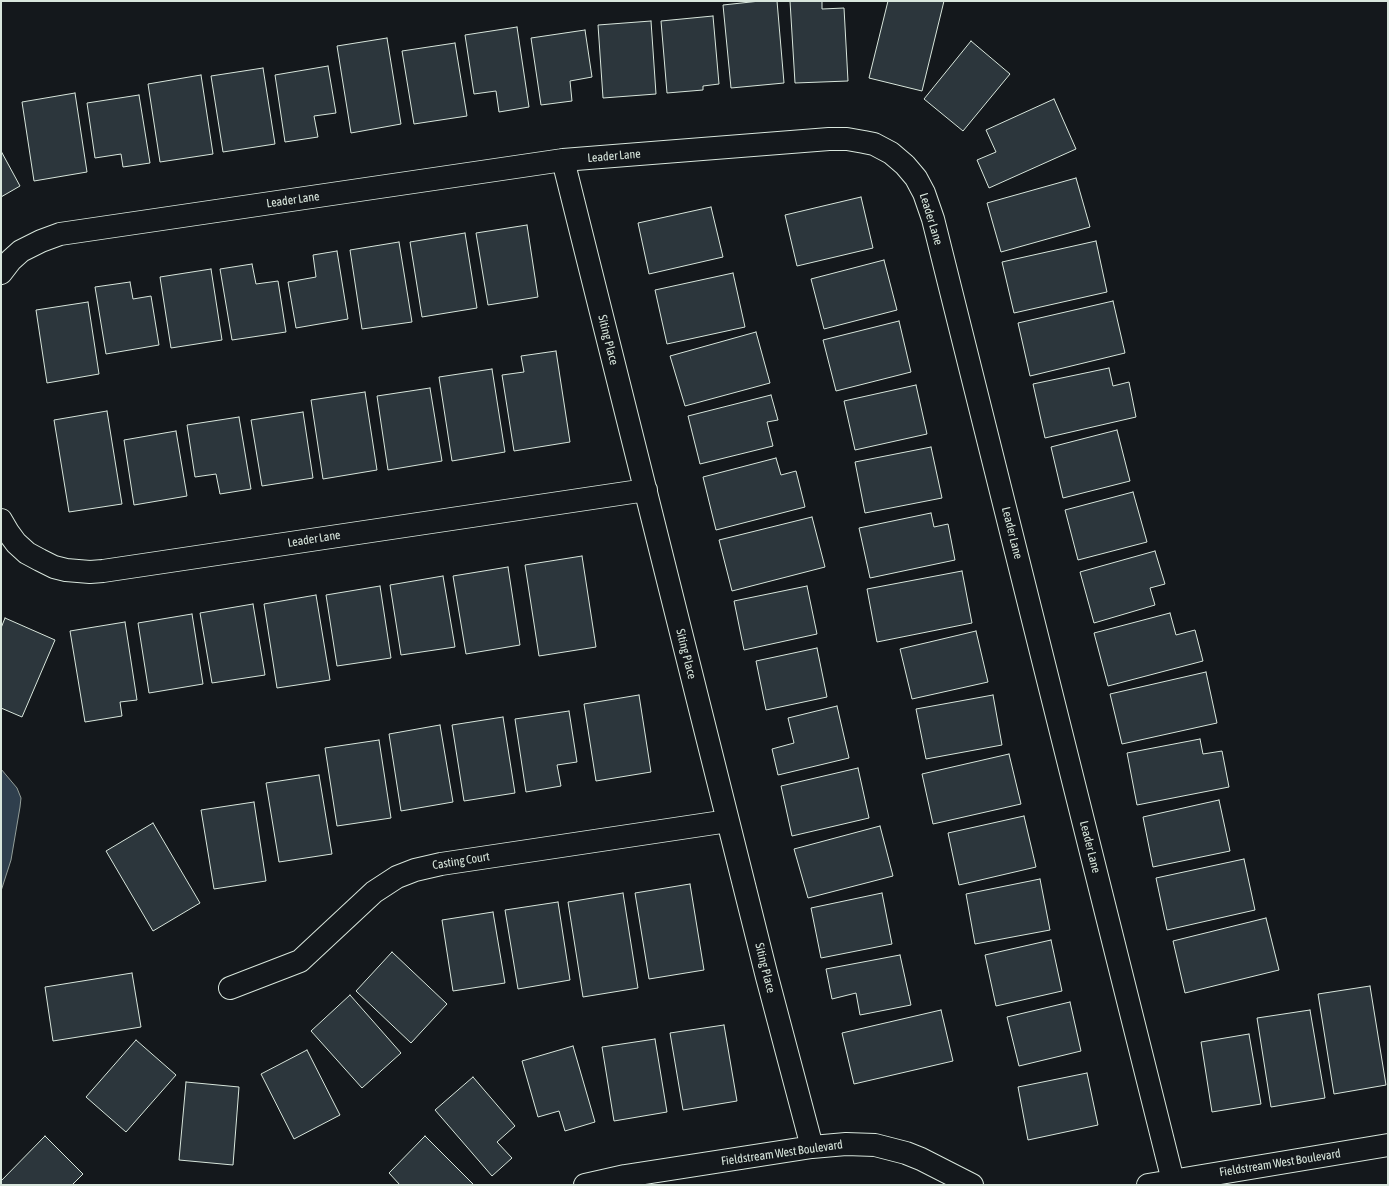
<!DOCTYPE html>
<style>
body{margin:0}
#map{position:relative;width:1389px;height:1186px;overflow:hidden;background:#14181c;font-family:"Asap Condensed",sans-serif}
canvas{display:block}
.frame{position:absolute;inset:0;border:2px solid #d8e6dc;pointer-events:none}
</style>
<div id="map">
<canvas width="1389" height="1186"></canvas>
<div class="frame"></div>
</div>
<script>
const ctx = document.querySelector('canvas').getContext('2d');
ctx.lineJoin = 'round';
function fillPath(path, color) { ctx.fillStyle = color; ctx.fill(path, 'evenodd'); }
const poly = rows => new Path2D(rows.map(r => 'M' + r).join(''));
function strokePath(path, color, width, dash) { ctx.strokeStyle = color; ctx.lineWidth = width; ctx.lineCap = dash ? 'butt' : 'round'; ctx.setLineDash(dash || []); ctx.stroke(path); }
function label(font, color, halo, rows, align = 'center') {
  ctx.font = font + ' "Asap Condensed",sans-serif'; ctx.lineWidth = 3; ctx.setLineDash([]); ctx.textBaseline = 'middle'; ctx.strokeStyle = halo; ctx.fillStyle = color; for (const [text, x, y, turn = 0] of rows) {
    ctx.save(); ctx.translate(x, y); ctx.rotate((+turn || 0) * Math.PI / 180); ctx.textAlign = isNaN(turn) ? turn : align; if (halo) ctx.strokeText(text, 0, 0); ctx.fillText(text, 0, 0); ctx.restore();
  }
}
const water = poly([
 [1,769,17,788,21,798,20,807,11,860,1,891,1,769]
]);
fillPath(water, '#2f3f4d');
strokePath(water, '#939e99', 1);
const building = poly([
 [760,1,777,1,784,83,731,88,723,5,760,1],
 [790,1,822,1,822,9,844,8,848,81,795,83,790,1],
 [888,1,944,1,922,91,869,78,888,1],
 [713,16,719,84,703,86,703,90,667,93,661,21,713,16],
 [651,21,656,94,603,98,598,25,651,21],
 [517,27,529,107,499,112,496,91,474,94,465,35,517,27],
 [585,30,592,77,570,81,572,101,541,105,531,38,585,30],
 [387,38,401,124,351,133,337,46,387,38],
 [971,41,1010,74,963,131,924,99,971,41],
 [455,43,467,116,414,124,402,51,455,43],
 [328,66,336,113,314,116,318,137,285,142,275,75,328,66],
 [263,68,275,144,223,152,211,76,263,68],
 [201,75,213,154,160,162,148,84,201,75],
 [75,93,87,172,34,181,22,102,75,93],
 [139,95,150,163,123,167,121,154,95,158,87,103,139,95],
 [1054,99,1076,149,989,188,977,160,996,152,986,130,1054,99],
 [1,151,20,186,1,197,1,151],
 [1076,178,1090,227,1001,252,987,203,1076,178],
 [861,197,873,248,797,266,785,215,861,197],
 [711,207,723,257,649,274,638,223,711,207],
 [527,225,538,297,488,305,476,233,527,225],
 [465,233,477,308,422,317,410,242,465,233],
 [1096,241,1107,292,1014,313,1002,262,1096,241],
 [399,242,412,322,362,329,350,250,399,242],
 [337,251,348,319,296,328,288,282,316,277,313,255,337,251],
 [884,260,897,310,824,329,811,279,884,260],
 [252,264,256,284,278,281,286,332,232,340,220,269,252,264],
 [211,269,222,340,171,348,160,277,211,269],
 [733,273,745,327,667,344,655,290,733,273],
 [130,282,133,299,151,296,159,345,106,354,95,287,130,282],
 [1113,301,1125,353,1030,376,1018,323,1113,301],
 [88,302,99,374,47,383,36,310,88,302],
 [899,321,911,372,836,391,823,340,899,321],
 [756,332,770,383,685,406,670,356,756,332],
 [556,351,570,442,514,451,502,375,524,372,521,356,556,351],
 [1109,368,1113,386,1129,382,1136,417,1045,438,1033,384,1109,368],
 [492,369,505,452,452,461,439,377,492,369],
 [916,385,927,434,855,450,844,401,916,385],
 [430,388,442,461,388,470,377,396,430,388],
 [365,392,377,470,323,479,311,400,365,392],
 [771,395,778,420,767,422,773,446,700,464,688,416,771,395],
 [107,411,122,504,69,512,54,420,107,411],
 [303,412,313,478,262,486,251,420,303,412],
 [239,417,251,489,220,494,216,474,195,477,187,425,239,417],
 [1117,430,1130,481,1063,498,1051,447,1117,430],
 [176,431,187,496,134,505,124,440,176,431],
 [931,447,942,498,865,513,855,462,931,447],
 [776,458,781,475,796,471,805,507,716,530,703,477,776,458],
 [1133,492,1147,542,1078,560,1065,510,1133,492],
 [931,513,934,527,948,524,955,560,870,578,859,528,931,513],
 [812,517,825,567,732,591,719,540,812,517],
 [1155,551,1165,584,1150,588,1155,605,1094,623,1080,572,1155,551],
 [582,556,596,647,539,656,525,565,582,556],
 [508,567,520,645,466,654,453,576,508,567],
 [962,571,972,623,877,642,867,589,962,571],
 [443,576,455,647,401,655,390,585,443,576],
 [380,586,391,658,337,666,326,595,380,586],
 [807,586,817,634,744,650,734,601,807,586],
 [316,595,330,680,277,688,264,604,316,595],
 [253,604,265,675,212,683,200,613,253,604],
 [1170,613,1176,635,1195,630,1203,661,1108,686,1094,633,1170,613],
 [192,614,203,684,149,693,138,623,192,614],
 [5,618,55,640,22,717,1,708,1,628,5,618],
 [125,622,137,700,120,702,122,716,85,722,70,631,125,622],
 [976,631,988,682,912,699,900,649,976,631],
 [817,648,827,697,766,710,756,661,817,648],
 [1206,672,1217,723,1122,744,1110,694,1206,672],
 [639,695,651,772,596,781,584,704,639,695],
 [993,695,1002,745,926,759,916,709,993,695],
 [837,706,849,758,778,775,772,749,794,743,788,718,837,706],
 [569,711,577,762,557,765,561,786,526,792,515,719,569,711],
 [503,717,515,793,464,801,452,725,503,717],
 [440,725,453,802,401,811,389,734,440,725],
 [1200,739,1203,754,1222,751,1229,787,1137,805,1127,753,1200,739],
 [379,740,391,818,337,826,325,748,379,740],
 [1009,754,1021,804,933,824,922,774,1009,754],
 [858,768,869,818,792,836,781,786,858,768],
 [319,775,332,854,279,862,266,783,319,775],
 [1219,800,1230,851,1153,867,1143,817,1219,800],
 [254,802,266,881,214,889,201,810,254,802],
 [1024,816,1036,867,959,885,948,833,1024,816],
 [153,823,200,903,153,931,106,851,153,823],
 [880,826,893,876,808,898,794,849,880,826],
 [1244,859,1255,910,1167,930,1156,878,1244,859],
 [1040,879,1050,930,975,944,966,894,1040,879],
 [690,884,704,970,649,979,635,893,690,884],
 [623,893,638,988,583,997,568,902,623,893],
 [882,893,892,944,821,958,811,908,882,893],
 [558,902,570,980,518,989,505,910,558,902],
 [493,912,505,983,453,991,442,920,493,912],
 [1266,918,1279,970,1185,993,1173,941,1266,918],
 [1051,940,1062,991,996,1006,985,955,1051,940],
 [392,952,447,1004,411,1043,356,991,392,952],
 [900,955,911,1005,860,1015,856,993,832,999,826,969,900,955],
 [132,973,141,1027,53,1041,45,987,132,973],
 [1370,986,1386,1085,1334,1094,1318,994,1370,986],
 [350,995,401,1053,362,1088,311,1031,350,995],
 [1070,1002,1081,1051,1019,1066,1007,1017,1070,1002],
 [941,1010,953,1061,854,1084,842,1033,941,1010],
 [1310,1010,1325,1098,1271,1107,1257,1018,1310,1010],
 [724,1025,737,1101,683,1110,670,1033,724,1025],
 [1249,1034,1261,1104,1212,1112,1201,1042,1249,1034],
 [655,1039,667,1112,614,1121,602,1047,655,1039],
 [136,1040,176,1075,126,1132,86,1097,136,1040],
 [573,1046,595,1122,565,1131,559,1111,538,1117,522,1061,573,1046],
 [307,1050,340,1115,294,1139,261,1074,307,1050],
 [1087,1073,1098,1125,1028,1140,1018,1087,1087,1073],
 [473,1077,515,1126,497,1142,512,1158,492,1176,435,1110,473,1077],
 [186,1082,239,1087,233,1165,179,1160,186,1082],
 [45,1136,83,1174,72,1185,1,1185,1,1181,45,1136],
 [425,1136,474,1185,400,1185,389,1173,425,1136]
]);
fillPath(building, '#2c363c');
strokePath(building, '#d8e6dc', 1);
const minor = poly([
 [563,160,767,977,812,1147],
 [1,273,11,260,21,251,41,241,60,234,563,160,829,139,847,139,864,142,874,144,891,153,905,165,916,178,924,193,933,219,1173,1181],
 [1,520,8,532,16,543,27,553,40,560,54,567,66,570,90,572,103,571,646,490],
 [230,988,300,961,374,892,397,877,415,870,441,864,728,821],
 [585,1185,625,1176,812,1147,846,1144,875,1145,906,1153,921,1159,972,1185],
 [1148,1185,1388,1145]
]);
strokePath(minor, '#d8e6dc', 24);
strokePath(minor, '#14181c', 22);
label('12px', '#d8e6dc', '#14181c', [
 ["Leader Lane",614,156,-5],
 ["Leader Lane",293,200,-8],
 ["Leader Lane",931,219,73],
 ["Siting Place",608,340,76],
 ["Leader Lane",1012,533,76],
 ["Leader Lane",314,539,-9],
 ["Siting Place",686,654,76],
 ["Leader Lane",1090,847,76],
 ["Casting Court",461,861,-9],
 ["Siting Place",765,968,76],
 ["Fieldstream West Boulevard",782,1153,-8],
 ["Fieldstream West Boulevard",1280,1163,-9]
]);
</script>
